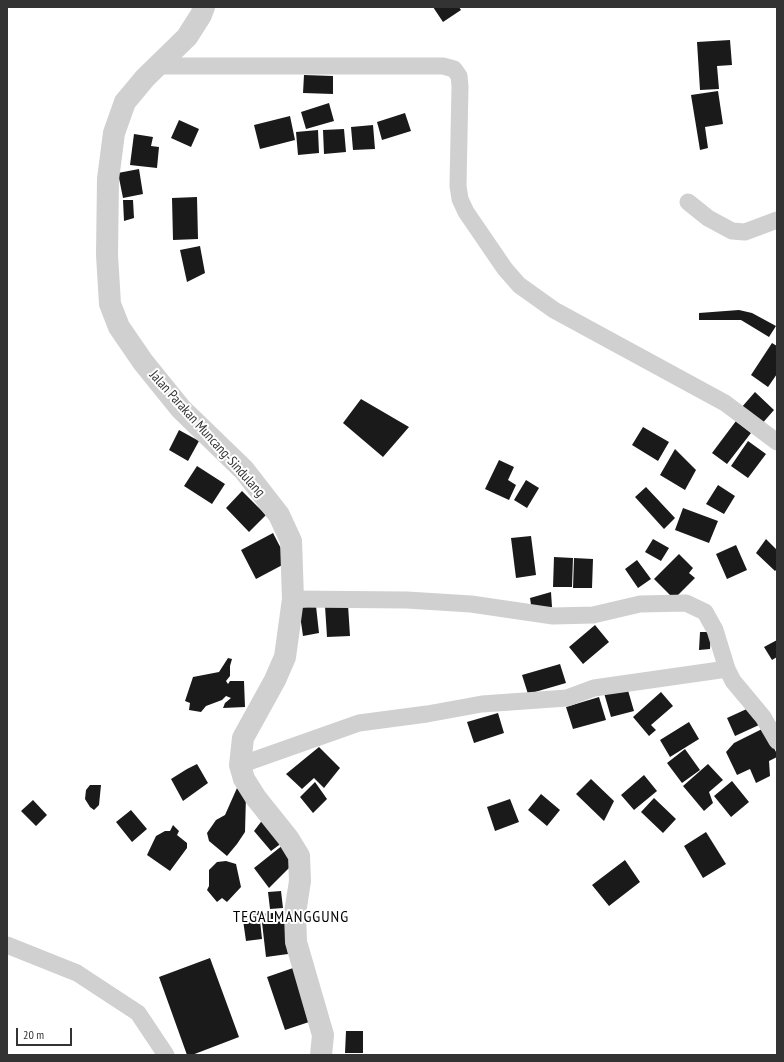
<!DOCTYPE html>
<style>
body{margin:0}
#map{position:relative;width:784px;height:1062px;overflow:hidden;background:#fff;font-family:"PT Sans Narrow",sans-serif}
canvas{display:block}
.frame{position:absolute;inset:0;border:8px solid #333;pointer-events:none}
.scale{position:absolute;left:16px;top:1028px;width:56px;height:18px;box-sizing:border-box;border:2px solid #333;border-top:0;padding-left:5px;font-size:12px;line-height:14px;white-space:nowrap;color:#333;-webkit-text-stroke:3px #fff;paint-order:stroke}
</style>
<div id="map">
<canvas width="784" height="1062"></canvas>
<div class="frame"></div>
<div class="scale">20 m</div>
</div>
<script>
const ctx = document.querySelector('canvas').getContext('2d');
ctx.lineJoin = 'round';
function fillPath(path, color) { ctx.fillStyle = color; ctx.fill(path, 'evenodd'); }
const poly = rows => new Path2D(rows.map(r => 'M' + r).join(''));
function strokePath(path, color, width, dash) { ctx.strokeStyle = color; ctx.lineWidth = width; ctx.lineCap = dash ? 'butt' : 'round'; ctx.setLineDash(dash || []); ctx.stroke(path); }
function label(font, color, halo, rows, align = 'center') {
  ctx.font = font + ' "PT Sans Narrow",sans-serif'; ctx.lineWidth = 4; ctx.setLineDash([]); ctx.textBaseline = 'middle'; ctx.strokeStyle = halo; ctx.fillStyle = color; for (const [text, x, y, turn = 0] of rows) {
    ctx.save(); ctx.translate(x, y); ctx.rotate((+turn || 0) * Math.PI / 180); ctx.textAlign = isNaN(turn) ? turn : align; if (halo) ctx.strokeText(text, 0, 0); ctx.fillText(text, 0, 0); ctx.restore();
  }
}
fillPath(poly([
 [433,7,459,7,461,10,443,22],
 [730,40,732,65,717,66,719,89,700,90,697,42],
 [304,75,333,76,333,94,303,93],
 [718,91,723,124,705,127,708,148,700,150,691,95],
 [329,103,334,121,306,129,301,112],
 [405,113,411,131,382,140,377,122],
 [290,116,295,140,260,149,254,125],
 [179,120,199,129,191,147,171,138],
 [373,125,375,149,353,150,351,127],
 [344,129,346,152,324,154,323,130],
 [318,130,319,153,298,155,296,132],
 [134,134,153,137,151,146,159,147,157,168,130,165],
 [139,169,143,194,123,198,118,173],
 [197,197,198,239,173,240,172,198],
 [123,200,133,200,134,218,124,221],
 [200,246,205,273,187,282,180,250],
 [739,310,752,313,776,326,769,337,741,320,699,320,699,313],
 [772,343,777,346,777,374,768,387,751,375],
 [755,392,774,410,760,426,741,408],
 [361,399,409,427,383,457,343,423],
 [736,421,751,433,727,464,712,453],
 [643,427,669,442,658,461,632,445],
 [179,430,199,441,188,461,169,450],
 [748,441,766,454,748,478,731,466],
 [675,449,696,470,685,490,660,475],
 [499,460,514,467,508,480,516,485,509,500,485,489],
 [197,466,225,484,212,504,184,486],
 [526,480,539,488,527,508,514,500],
 [718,485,735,496,724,514,706,504],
 [646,487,675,518,664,529,635,497],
 [242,491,266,515,249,532,226,508],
 [683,508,718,521,709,543,675,530],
 [273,533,288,562,256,579,241,550],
 [531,536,536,575,516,578,511,538],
 [653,539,669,548,661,561,645,552],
 [766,539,777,550,777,569,775,571,756,553],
 [736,545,747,570,727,579,716,554],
 [679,554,693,568,689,573,695,578,674,599,654,579],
 [554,557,573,558,572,587,553,587],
 [574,558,593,559,592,588,573,588],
 [637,560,651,579,638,588,625,569],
 [551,592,552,607,532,611,530,598],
 [348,605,350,636,327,637,325,606],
 [316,606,319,633,303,636,299,608],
 [595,625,609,642,583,664,569,647],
 [700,632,711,632,710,649,699,650],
 [777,640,777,657,772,660,764,647],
 [228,658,232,659,230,666,230,676,226,681,228,684,230,681,244,681,245,707,223,708,225,703,231,698,226,696,222,700,206,706,201,712,189,710,190,703,185,701,193,677,219,672],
 [560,664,566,683,528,694,522,675],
 [627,687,634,711,611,717,604,693],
 [661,692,673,706,651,725,656,730,649,736,633,717],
 [599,697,606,720,573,729,566,707],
 [751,707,759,725,735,736,727,718],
 [498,713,504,733,474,743,467,722],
 [689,722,699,739,670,757,660,740],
 [764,728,777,754,777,757,769,761,770,776,756,783,750,769,737,775,726,752,734,743],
 [319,747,340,768,324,788,314,778,302,789,286,774],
 [685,749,700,770,682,783,667,763],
 [197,764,208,783,183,801,171,779,187,769],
 [708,764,723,780,709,792,713,803,704,811,683,786],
 [644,775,657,791,634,810,621,795],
 [591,779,614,801,604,821,576,794],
 [732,781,749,802,731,817,714,796],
 [315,782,327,799,313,813,300,797],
 [90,785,101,785,99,805,94,810,90,807,85,799,86,790],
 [237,788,246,795,245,832,237,844,227,856,209,841,207,833,216,820,225,815],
 [541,794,560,810,547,826,528,810],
 [654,798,676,819,663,833,641,812],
 [510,799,519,822,495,831,487,807],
 [33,800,47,815,36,826,21,811],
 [131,810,147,829,132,842,116,822],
 [267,814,287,839,271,851,254,831],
 [173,825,179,831,177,835,187,843,187,848,170,871,147,855,156,836,165,831,170,831],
 [706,832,726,864,703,878,684,846],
 [288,841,296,861,269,888,254,868],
 [625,860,640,882,609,906,592,885],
 [226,861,236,864,241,887,227,902,222,898,217,902,207,890,209,886,209,870,217,862],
 [281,891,283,908,270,909,268,892],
 [259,911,262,939,246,941,242,913],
 [284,912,288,954,266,957,261,914],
 [210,958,239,1037,192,1055,187,1055,159,977],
 [296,967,315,1020,285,1030,267,977],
 [346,1031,363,1031,363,1053,345,1053]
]), '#1a1a1a');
strokePath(poly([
 [157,66,443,66,454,69,459,76,460,86,458,186,460,199,466,212,505,269,519,285,554,310,725,403,777,442],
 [688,202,708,218,732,231,745,232,777,220],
 [293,599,407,600,471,604,553,616,593,615,640,604,686,603,705,612,715,630,727,669,733,681,763,717,777,741],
 [240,765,359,723,427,714,482,704,567,698,594,688,727,669],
 [7,945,77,973,138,1013,166,1055]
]), '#d0d0d0', 17);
strokePath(poly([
 [204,7,201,15,187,37,145,78,125,102,114,133,108,179,107,255,110,304,119,327,143,362,181,409,244,470,279,515,291,541,293,599,285,657,275,680,243,738,240,765,244,779,256,798,288,838,299,856,300,881,295,913,296,942,323,1035,321,1055]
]), '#d0d0d0', 22);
label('14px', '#333', '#fff', [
 ["Jalan Parakan Muncang-Sindulang",207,434,48]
]);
ctx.letterSpacing = '1px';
label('16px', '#000', '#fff', [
 ["TEGALMANGGUNG",291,917]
]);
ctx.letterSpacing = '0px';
</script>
